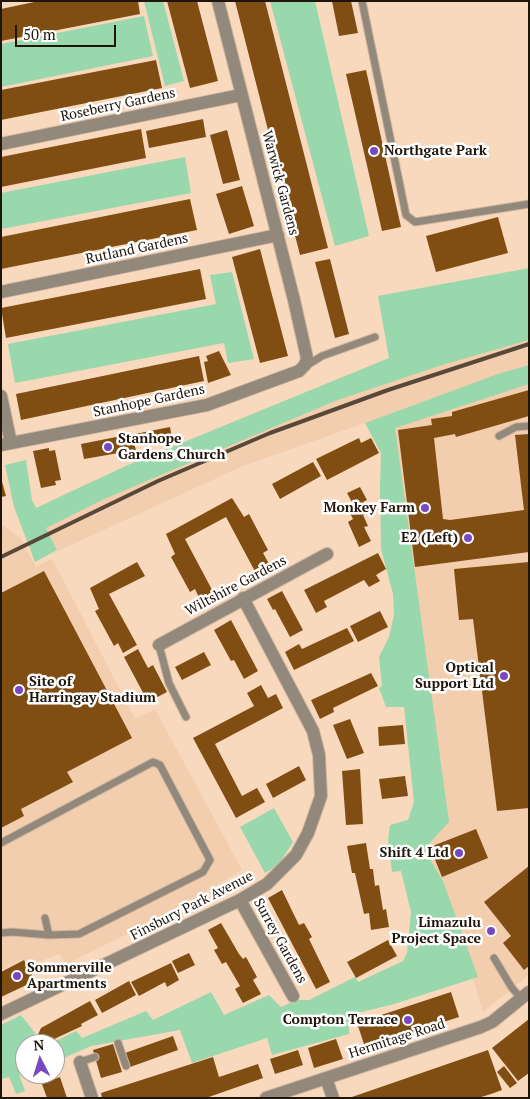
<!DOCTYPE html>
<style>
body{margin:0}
#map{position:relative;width:530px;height:1099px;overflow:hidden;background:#f8d9be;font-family:"PT Serif",serif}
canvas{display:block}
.frame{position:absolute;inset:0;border:2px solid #1f150b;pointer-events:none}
.north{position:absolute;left:15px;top:1034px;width:50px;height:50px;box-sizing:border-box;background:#fff;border:1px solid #a5a19d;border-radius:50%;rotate:355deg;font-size:14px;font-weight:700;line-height:20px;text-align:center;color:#1f150b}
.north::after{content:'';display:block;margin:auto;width:18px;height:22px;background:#7749c1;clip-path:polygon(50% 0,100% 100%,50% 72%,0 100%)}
.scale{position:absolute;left:15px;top:25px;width:101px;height:22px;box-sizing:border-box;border:2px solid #1f150b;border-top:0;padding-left:6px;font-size:15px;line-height:18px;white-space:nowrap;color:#1f150b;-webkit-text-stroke:4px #fff;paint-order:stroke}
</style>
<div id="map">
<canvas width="530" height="1099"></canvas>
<div class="frame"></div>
<div class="north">N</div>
<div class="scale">50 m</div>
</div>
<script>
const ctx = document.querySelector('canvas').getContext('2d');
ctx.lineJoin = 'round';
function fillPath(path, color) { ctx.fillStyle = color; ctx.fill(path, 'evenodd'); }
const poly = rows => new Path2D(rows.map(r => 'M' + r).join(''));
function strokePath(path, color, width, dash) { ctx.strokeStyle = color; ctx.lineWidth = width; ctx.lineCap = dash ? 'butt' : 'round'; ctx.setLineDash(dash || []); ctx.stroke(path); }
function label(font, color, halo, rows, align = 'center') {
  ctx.font = font + ' "PT Serif",serif'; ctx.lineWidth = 5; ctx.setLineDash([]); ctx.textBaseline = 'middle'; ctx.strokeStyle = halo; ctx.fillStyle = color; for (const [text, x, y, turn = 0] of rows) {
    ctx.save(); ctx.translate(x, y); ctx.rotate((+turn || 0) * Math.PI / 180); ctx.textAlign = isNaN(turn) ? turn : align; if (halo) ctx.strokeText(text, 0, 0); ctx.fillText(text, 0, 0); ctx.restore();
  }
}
fillPath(poly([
 [529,301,529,975,483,1012,443,881,424,849,382,417,243,466,58,551,46,529,60,496,128,465],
 [1,524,21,538,36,567,51,559,55,564,135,719,155,709,242,870,164,916,66,964,60,954,33,964,23,959,1,970]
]), '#f3ceae');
fillPath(poly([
 [144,1,163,1,184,81,165,86],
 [270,1,315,1,369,236,335,246],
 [144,16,153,56,1,87,1,44],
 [185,157,191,193,1,229,1,193],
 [529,268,529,340,442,365,335,401,102,500,46,528,57,550,35,562,14,507,5,465,26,460,32,500,36,508,128,465,389,358,378,296],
 [232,272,254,359,228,363,224,343,15,383,8,344,216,304,210,275],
 [529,365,529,384,395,428,449,822,424,849,443,881,478,977,391,1005,348,1015,349,1034,272,1055,267,1038,192,1063,180,1030,91,1046,55,1062,54,1042,76,1031,82,1038,146,1011,153,1020,211,992,224,1015,269,995,281,1007,297,1000,309,1000,355,977,358,982,403,961,407,953,411,912,401,871,392,872,388,840,390,825,408,820,414,802,404,707,386,707,379,688,382,686,379,657,389,637,394,615,393,594,381,549,380,487,381,453,365,423,498,374],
 [274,808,293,842,279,864,265,873,240,827],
 [21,1015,35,1033,33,1042,40,1044,25,1044,25,1072,19,1074,25,1091,16,1094,9,1077,1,1079,1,1025]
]), '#99d7ad');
fillPath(poly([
 [39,1,138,1,140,14,1,41,1,9],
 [167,1,197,1,218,81,190,88],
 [235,1,265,1,328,248,300,255],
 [332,1,351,1,358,33,339,36],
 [156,60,162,88,1,120,1,90],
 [366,70,401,227,382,231,346,74],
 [203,119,206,137,149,148,146,131],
 [141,129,146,158,1,187,1,157],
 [227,130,240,180,223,184,210,135],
 [242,186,254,226,229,234,216,194],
 [190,199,197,230,1,269,1,237],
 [498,217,508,253,436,272,426,236],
 [260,249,288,356,260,363,232,257],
 [330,259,349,334,335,338,315,262],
 [200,269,206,299,6,338,1,308],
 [219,351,231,375,208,383,204,362,208,361,206,356],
 [199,356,204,381,21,420,16,394],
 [529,390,529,416,456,437,455,434,434,438,443,519,450,520,524,510,515,435,529,434,529,552,415,567,398,430,432,425,431,419,452,416,452,412],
 [170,427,172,438,138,445,135,434],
 [131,434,136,450,84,459,81,444],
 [359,438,361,443,371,438,379,453,327,480,316,459],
 [49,448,49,451,55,450,61,480,55,481,56,485,41,488,33,451],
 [313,462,321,476,280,499,272,484],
 [1,478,6,496,1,497],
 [360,487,367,500,363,502,368,513,363,515,368,526,364,527,371,541,359,547,348,522,353,519,348,509,354,506,347,493],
 [232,498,244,517,249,514,268,550,263,553,273,571,259,579,226,517,185,539,218,601,204,608,195,589,190,592,171,557,175,554,166,534],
 [378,553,386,569,376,575,380,581,369,587,364,580,324,601,327,607,316,613,304,590],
 [137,562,145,576,109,594,137,645,123,653,118,643,114,646,95,611,99,609,90,588],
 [529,562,529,808,497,811,473,619,459,620,454,569],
 [44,571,132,738,67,772,73,782,21,809,24,816,1,828,1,593],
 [282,591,303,630,290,637,275,609,273,610,267,599],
 [380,611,388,627,358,642,350,626],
 [231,620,258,671,244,679,234,660,231,661,214,630],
 [347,628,354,641,294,670,285,652,299,644,302,649],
 [138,649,148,668,153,665,167,692,148,702,124,657],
 [204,652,211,665,182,680,175,667],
 [371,673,378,686,333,708,334,712,320,719,311,700],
 [261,685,268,698,276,694,283,708,215,744,242,796,257,788,265,802,236,818,193,738,254,706,247,693],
 [350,719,364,753,347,759,333,725],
 [403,725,405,744,379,746,378,727],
 [299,766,306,780,273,798,266,784],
 [360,769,363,824,346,825,342,771],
 [405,776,408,796,382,799,379,779],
 [476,829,488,858,442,877,430,847],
 [366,843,370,869,373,869,375,886,379,885,383,910,386,909,389,927,371,930,369,913,364,914,355,873,352,873,347,846],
 [529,866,529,966,524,970,503,943,511,936,484,902],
 [282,890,299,925,304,923,312,937,309,939,330,982,316,989,268,898],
 [221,923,239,954,243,959,246,957,257,977,253,980,261,994,243,1003,235,989,240,986,226,962,222,964,214,950,218,948,208,930],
 [388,940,397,956,356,978,347,962],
 [189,953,195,965,178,973,172,961],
 [24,960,35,981,1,997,1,972],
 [171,963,179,980,167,987,165,982,139,996,131,982],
 [129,981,136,995,102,1013,95,1000],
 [451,992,459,1017,365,1047,357,1023],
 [90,1001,98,1015,81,1024,82,1026,52,1040,50,1044,36,1039,41,1028],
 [529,1019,529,1073,518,1081,492,1048],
 [173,1036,178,1050,130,1067,125,1053],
 [336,1039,343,1059,314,1068,308,1048],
 [113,1044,122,1072,101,1078,93,1050],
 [298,1050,303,1065,275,1074,270,1059],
 [488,1050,502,1090,491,1094,478,1098,349,1098],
 [213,1057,219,1077,258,1064,263,1078,206,1098,102,1098,101,1093],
 [504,1066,517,1083,510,1088,497,1072],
 [60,1077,67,1098,47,1098,42,1084]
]), '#804d13');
const lane = poly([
 [362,1,406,215,415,222,529,204],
 [306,366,322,356,375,337],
 [499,436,516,427,529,426],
 [159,645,169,683,186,717],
 [1,843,153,762,160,765,210,860,203,872,79,934,49,935,12,932,1,933],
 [45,918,49,935],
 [494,958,512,988,521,998],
 [118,1043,126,1066],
 [80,1062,95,1057]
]);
const street = poly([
 [1,144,241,95],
 [1,292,278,235],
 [1,396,11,443],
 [1,445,207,405,299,371,305,365,307,358,294,300,218,1],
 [159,645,327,554],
 [240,900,293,996],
 [1,1014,240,900,267,884,296,855,308,833,321,796,319,755,313,731,243,598],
 [80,1062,92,1098],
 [326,1078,333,1098],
 [266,1098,481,1027,492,1022,529,992]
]);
strokePath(lane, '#d1b69e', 9);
strokePath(street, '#d1b69e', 14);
strokePath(lane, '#92897c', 7);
strokePath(street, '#92897c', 12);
strokePath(poly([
 [1,557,158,481,270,433,388,390,529,344]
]), '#58483a', 4);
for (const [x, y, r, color] of [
 [374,151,5,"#7749c1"],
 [108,447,5,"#7749c1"],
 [425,508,5,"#7749c1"],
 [468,538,5,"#7749c1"],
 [504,676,5,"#7749c1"],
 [19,690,5,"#7749c1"],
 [459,853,5,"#7749c1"],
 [491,931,5,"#7749c1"],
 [17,976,5,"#7749c1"],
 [408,1020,5,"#7749c1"]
]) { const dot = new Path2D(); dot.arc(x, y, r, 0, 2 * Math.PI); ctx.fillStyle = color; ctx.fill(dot); strokePath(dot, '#fff', 2); }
label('14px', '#1f150b', '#fff', [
 ["Roseberry Gardens",118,105,-12],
 ["Warwick Gardens",280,183,75],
 ["Rutland Gardens",137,249,-12],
 ["Stanhope Gardens",149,401,-12],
 ["Wiltshire Gardens",236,586,-28],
 ["Finsbury Park Avenue",192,906,-27],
 ["Surrey Gardens",280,941,61],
 ["Hermitage Road",397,1039,-18]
]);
label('bold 14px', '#1f150b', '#fff', [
 ["Northgate Park",384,151,"left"],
 ["Stanhope",118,439,"left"],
 ["Gardens Church",118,455,"left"],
 ["Monkey Farm",415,508],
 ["E2 (Left)",458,538],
 ["Optical",494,668],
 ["Support Ltd",494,684],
 ["Site of",29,682,"left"],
 ["Harringay Stadium",29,698,"left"],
 ["Shift 4 Ltd",449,853],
 ["Limazulu",481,923],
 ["Project Space",481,939],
 ["Sommerville",27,968,"left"],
 ["Apartments",27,984,"left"],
 ["Compton Terrace",398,1020]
], 'right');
</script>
